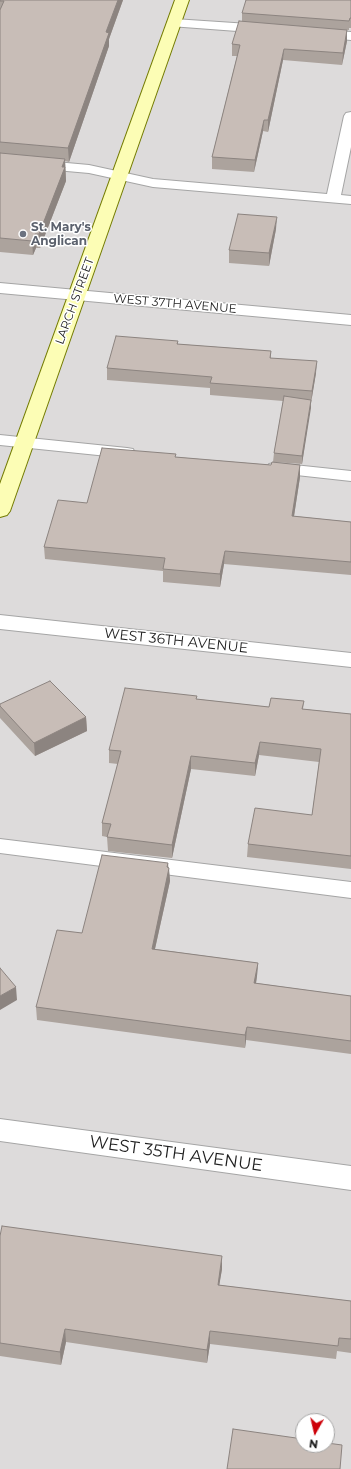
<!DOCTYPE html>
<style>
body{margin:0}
#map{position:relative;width:351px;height:1469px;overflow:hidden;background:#f0ebe4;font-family:Montserrat,sans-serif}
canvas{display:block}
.north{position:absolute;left:295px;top:1413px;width:40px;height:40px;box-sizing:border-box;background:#fff;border:1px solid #a5a5a5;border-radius:50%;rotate:188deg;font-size:11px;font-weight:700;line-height:16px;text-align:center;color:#1e1e1e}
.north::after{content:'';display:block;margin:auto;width:14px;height:18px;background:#cd0009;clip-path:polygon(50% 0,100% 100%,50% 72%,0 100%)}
</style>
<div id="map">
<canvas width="351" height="1469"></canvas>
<div class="north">N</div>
</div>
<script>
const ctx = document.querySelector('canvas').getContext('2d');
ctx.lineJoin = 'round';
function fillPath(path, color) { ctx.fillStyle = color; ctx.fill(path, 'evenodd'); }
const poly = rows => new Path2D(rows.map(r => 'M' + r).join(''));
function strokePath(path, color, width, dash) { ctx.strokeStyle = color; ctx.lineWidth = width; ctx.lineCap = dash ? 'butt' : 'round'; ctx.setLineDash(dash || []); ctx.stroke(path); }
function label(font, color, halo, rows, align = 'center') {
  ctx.font = font + ' Montserrat,sans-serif'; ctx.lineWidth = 3; ctx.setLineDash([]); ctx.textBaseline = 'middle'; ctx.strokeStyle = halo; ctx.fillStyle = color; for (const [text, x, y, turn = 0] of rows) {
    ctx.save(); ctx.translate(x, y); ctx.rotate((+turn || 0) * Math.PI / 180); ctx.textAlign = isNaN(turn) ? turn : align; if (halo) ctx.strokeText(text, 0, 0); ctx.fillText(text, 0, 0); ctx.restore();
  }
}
fillPath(poly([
 [0,0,351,0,351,1469,0,1469],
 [303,1421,327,1421,327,1445,303,1445]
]), '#dddbdb');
const lane = poly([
 [174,19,264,25,268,26,270,29,268,32,264,33,170,26,168,23,170,20,174,19],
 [320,30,351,32,351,40,316,37,314,34,316,31,320,30],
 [351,112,351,147,341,195,351,196,351,204,153,187,89,173,0,165,0,157,89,165,153,179,327,194,344,116,346,113,351,112],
 [0,435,127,448,133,449,135,453,133,457,127,458,0,445,0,435],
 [275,463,351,471,351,481,269,472,267,468,269,464,275,463],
 [0,839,351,882,351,898,0,853,0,839]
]);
const street = poly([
 [0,283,351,315,351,325,0,293,0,283],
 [0,615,351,653,351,667,0,629,0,615],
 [0,1119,351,1166,351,1190,0,1141,0,1119]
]);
const secondary = poly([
 [175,0,189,0,10,511,7,515,0,517,0,484,175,0]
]);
strokePath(lane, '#a5a5a5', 2);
strokePath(street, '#a5a5a5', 2);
strokePath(secondary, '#737b00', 2);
fillPath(lane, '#fff');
fillPath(street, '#fff');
fillPath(secondary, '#fcfdb5');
fillPath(poly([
 [0,0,123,0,109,39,109,46,69,162,65,161,66,181,40,248,36,248,33,255,0,252],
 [351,0,351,28,349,28,349,30,347,30,347,41,342,65,283,60,268,132,263,131,254,172,212,169,212,157,237,56,232,56,232,44,242,22,242,13],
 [276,229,269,266,229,263,229,250],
 [178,341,178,344,271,351,271,358,316,373,311,403,302,464,273,462,274,453,283,401,210,395,210,388,107,380,107,368],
 [176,457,271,465,300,465,300,477,294,516,351,522,351,575,224,564,220,587,163,582,163,571,45,559,44,547,87,503],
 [197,699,269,707,304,701,303,709,351,714,351,869,247,857,248,844,312,815,319,762,259,755,255,776,191,769,172,858,108,851,107,837,102,836,102,823,118,764,109,763,109,750],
 [0,706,86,717,87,731,35,756,0,718],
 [168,863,170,881,155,949,258,963,257,976,256,983,351,996,351,1054,246,1040,245,1048,37,1020,36,1007,82,933],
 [0,1236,222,1269,219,1285,351,1301,351,1353,337,1351,336,1359,210,1344,207,1363,66,1342,61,1365,0,1356]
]), '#aca39d');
fillPath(poly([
 [118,0,123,0,109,39,109,46,69,162,68,148,106,32],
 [347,30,347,41,342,65,343,53],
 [284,49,283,60,268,132,268,120],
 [264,120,263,131,254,172,255,160],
 [65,159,66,181,40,248,39,234],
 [277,217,276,229,269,266,269,253],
 [35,234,36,248,33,255,32,241],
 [317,361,316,373,311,403,312,391],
 [311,400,311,408,302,464,302,456],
 [300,465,300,477,292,529,292,516],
 [225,551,224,564,220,587,220,574],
 [86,717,87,731,35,756,34,743],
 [260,742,259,755,255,776,255,763],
 [191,756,191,769,172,858,172,845],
 [168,863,168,875,169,868,170,881,152,962,152,949],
 [258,963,257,976,254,996,254,983],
 [16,987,17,1000,0,1010,0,996],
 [247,1027,246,1040,245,1048,245,1035],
 [222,1256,222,1269,217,1299,218,1285],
 [65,1329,66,1342,61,1365,60,1352],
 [210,1331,210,1344,207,1363,207,1350]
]), '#8c8480');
const building = poly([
 [0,0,118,0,106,32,109,33,68,148,0,142,0,10,4,1,0,1,0,0],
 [246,0,351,0,351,18,350,18,349,21,242,13,246,0],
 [239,21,347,30,343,53,284,49,268,120,264,120,255,160,212,157,240,45,232,44,239,21],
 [0,153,65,159,62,167,65,167,39,234,35,234,32,241,0,238,0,153],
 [238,214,277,217,269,253,229,250,238,214],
 [116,336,178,341,177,344,271,351,270,358,317,361,312,391,210,383,212,377,107,368,116,336],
 [284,396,311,400,302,456,274,453,284,396],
 [102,448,176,454,175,457,271,465,272,462,300,465,292,516,351,522,351,562,225,551,220,574,163,569,165,558,44,547,58,500,87,503,102,448],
 [50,681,86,717,34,743,0,706,0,704,50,681],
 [125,688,197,696,196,699,269,707,271,698,304,701,302,709,351,714,351,856,248,844,255,808,312,815,321,749,260,742,255,763,191,756,172,845,107,837,111,824,102,823,121,751,109,750,125,688],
 [102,855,168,863,167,867,169,868,152,949,258,963,254,983,351,996,351,1041,247,1027,245,1035,36,1007,57,930,82,933,102,855],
 [0,968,16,987,0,996,0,968],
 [2,1226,222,1256,218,1285,351,1301,351,1339,339,1338,338,1346,210,1331,207,1350,65,1329,60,1352,0,1343,0,1236,2,1226],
 [233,1429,303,1439,303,1445,327,1445,327,1443,342,1445,340,1469,227,1469,233,1429]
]);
fillPath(building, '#c8bdb7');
strokePath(building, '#8c8480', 1);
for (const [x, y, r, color] of [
 [23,234,4,"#6b7280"]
]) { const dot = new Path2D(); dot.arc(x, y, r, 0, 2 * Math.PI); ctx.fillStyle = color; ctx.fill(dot); strokePath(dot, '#fff', 1.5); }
label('bold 12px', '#5b616d', '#fff', [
 ["St. Mary's",31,227],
 ["Anglican",31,241]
], 'left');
label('12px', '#1e1e1e', '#fff', [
 ["LARCH STREET",75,301,-70],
 ["WEST 37TH AVENUE",175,304,5]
]);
label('14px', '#1e1e1e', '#fff', [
 ["WEST 36TH AVENUE",176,641,6]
]);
label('17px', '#1e1e1e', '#fff', [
 ["WEST 35TH AVENUE",176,1154,8]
]);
</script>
